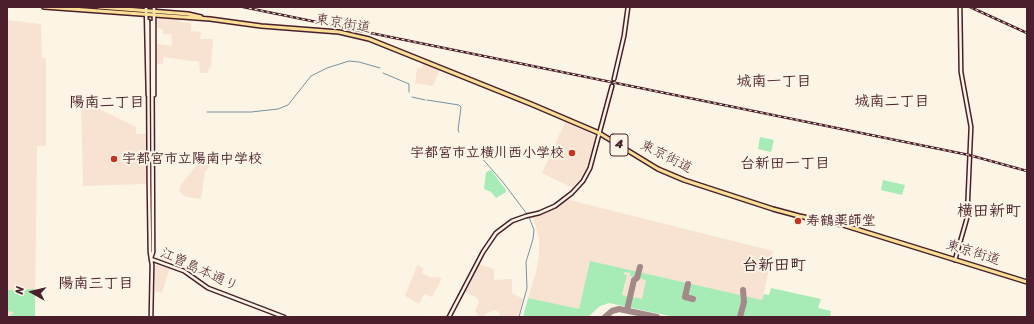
<!DOCTYPE html>
<meta charset="utf-8">
<style>
body{margin:0}
#map{position:relative;width:1034px;height:324px;overflow:hidden;background:#fcf5e5;font-family:Sriracha,sans-serif}
canvas{display:block}
.frame{position:absolute;inset:0;border:8px solid #4a1f2b;pointer-events:none}
.north{position:absolute;left:12px;top:272px;width:40px;height:40px;-webkit-text-stroke:3px #fcf5e5;paint-order:stroke;rotate:278deg;font-size:11px;font-weight:700;line-height:16px;text-align:center;color:#4a1f2b}
.north::after{content:'';display:block;margin:auto;width:14px;height:18px;background:#4a1f2b;clip-path:polygon(50% 0,100% 100%,50% 72%,0 100%)}
</style>
<div id="map">
<canvas width="1034" height="324"></canvas>
<div class="frame"></div>
<div class="north">N</div>
</div>
<script>
const ctx = document.querySelector('canvas').getContext('2d');
ctx.lineJoin = 'round';
function fillPath(path, color) { ctx.fillStyle = color; ctx.fill(path, 'evenodd'); }
const poly = rows => new Path2D(rows.map(r => 'M' + r).join(''));
function strokePath(path, color, width, dash) { ctx.strokeStyle = color; ctx.lineWidth = width; ctx.lineCap = dash ? 'butt' : 'round'; ctx.setLineDash(dash || []); ctx.stroke(path); }
function label(font, color, halo, rows, align = 'center') {
  ctx.font = font + ' Sriracha,"Klee One",sans-serif'; ctx.lineWidth = 4; ctx.setLineDash([]); ctx.textBaseline = 'middle'; ctx.strokeStyle = halo; ctx.fillStyle = color; for (const [text, x, y, turn = 0] of rows) {
    ctx.save(); ctx.translate(x, y); ctx.rotate((+turn || 0) * Math.PI / 180); ctx.textAlign = isNaN(turn) ? turn : align; if (halo) ctx.strokeText(text, 0, 0); ctx.fillText(text, 0, 0); ctx.restore();
  }
}
fillPath(poly([
 [161,18,180,20,181,22,191,23,191,31,201,32,200,39,213,39,211,67,209,67,208,73,200,73,199,62,163,57,163,64,157,64,157,44,172,46,171,34,163,34,163,29,156,28,157,21],
 [7,20,41,24,42,58,46,58,46,146,37,146,35,317,7,317],
 [424,62,440,69,433,86,415,83,417,68,421,68],
 [81,100,136,127,136,134,146,134,147,183,146,184,83,186],
 [565,122,596,136,587,171,573,188,542,173],
 [204,156,215,159,205,172,201,199,186,197,179,191,180,186],
 [566,199,773,251,762,301,590,262,579,310,528,298,536,272,539,255,539,239,536,226,531,216,549,211],
 [159,264,170,267,162,293,155,291,155,266],
 [479,264,494,269,494,280,512,279,512,293,523,299,518,317,500,317,499,312,494,310,486,314,483,317,479,317,475,311,479,302,477,298,465,292],
 [417,265,424,268,422,273,433,278,435,277,442,278,432,297,424,294,419,304,405,296],
 [624,272,631,274,630,276,647,279,642,300,622,295,627,275,623,274]
]), '#f8e3d2');
fillPath(poly([
 [760,137,774,140,771,152,758,149],
 [491,170,506,190,506,192,496,198,491,192,484,189,486,172],
 [883,180,905,185,902,195,881,190],
 [590,261,762,300,764,294,769,295,771,288,821,299,818,308,831,311,830,317,674,317,609,303,600,306,588,317,523,317,528,298,579,309],
 [624,272,630,273,630,276,646,280,642,299,622,295,627,275,624,274],
 [35,289,35,317,11,317,11,314,13,314,13,312,7,311,7,290]
]), '#a7ebb7');
strokePath(poly([
 [383,73,409,84,409,92],
 [412,97,425,100],
 [427,100,459,105,461,107,458,130,459,132],
 [207,112,251,112,278,109,288,105,311,76,327,68,349,61,359,62,380,68],
 [465,146,466,149,480,156,502,181,527,214],
 [519,317,527,288,526,262,533,239,534,230,529,217]
]), '#7692a4', 1);
strokePath(poly([
 [688,284,685,297,693,299],
 [627,310,634,280,637,278,640,267],
 [605,317,612,311,619,309,657,317],
 [740,317,744,302,743,290]
]), '#a38a88', 6);
strokePath(poly([
 [148,7,148,21],
 [152,7,152,22],
 [612,86,614,79]
]), '#d8cac0', 2.5, [2.5, 1]);
const tertiary = poly([
 [146,7,148,95],
 [148,21,149,186,150,252,152,265,151,317],
 [614,79,624,36,628,7],
 [154,95,154,7],
 [151,258,153,252,152,22],
 [151,259,184,271,208,288,284,317],
 [955,260,967,218,971,127,961,72,960,7],
 [449,317,483,252,496,233,512,221,526,216,539,213,555,206,572,193,583,181,590,168,612,86]
]);
const trunk = poly([
 [44,7,210,19,261,26,339,32,369,39,531,104,599,133,658,169,684,180,773,209,799,216,843,225,1027,282],
 [99,7,188,14,201,17]
]);
strokePath(tertiary, '#4a1f2b', 5.5);
strokePath(trunk, '#4a1f2b', 6);
strokePath(tertiary, '#fcf5e5', 2.5);
strokePath(trunk, '#fadf96', 3);
const rail = poly([
 [243,7,969,155,1027,171],
 [970,7,1027,33]
]);
strokePath(rail, '#4a1f2b', 2.5);
strokePath(rail, '#fcf5e5', 1, [3]);
for (const [x, y, r, color] of [
 [572,153,4,"#c8321e"],
 [114,159,4,"#c8321e"],
 [798,221,4,"#c8321e"]
]) { const dot = new Path2D(); dot.arc(x, y, r, 0, 2 * Math.PI); ctx.fillStyle = color; ctx.fill(dot); strokePath(dot, '#fcf5e5', 1.5); }
for (const [x, y, w] of [
 [619,145,18]
]) { const box = new Path2D(); box.roundRect(x - w / 2, y - 11, w, 22, 3); ctx.fillStyle = '#fcf5e5'; ctx.fill(box); strokePath(box, '#4a1f2b', 1); }
label('bold 13px', '#4a1f2b', null, [
 ["4",619,145]
]);
label('14px', '#4a1f2b', '#fcf5e5', [
 ["東京街道",343,24,9],
 ["東京街道",666,157,27],
 ["東京街道",973,253,17],
 ["江曽島本通り",199,270,25]
]);
label('bold 14px', '#4a1f2b', '#fcf5e5', [
 ["宇都宮市立横川西小学校",564,153,"right"],
 ["宇都宮市立陽南中学校",122,159],
 ["寿鶴薬師堂",806,221]
], 'left');
label('bold 15px', '#4a1f2b', '#fcf5e5', [
 ["城南一丁目",774,82],
 ["城南二丁目",892,102],
 ["陽南二丁目",107,103],
 ["台新田一丁目",785,164],
 ["陽南三丁目",96,284]
]);
label('bold 16px', '#4a1f2b', '#fcf5e5', [
 ["横田新町",989,212],
 ["台新田町",774,266]
]);
</script>
